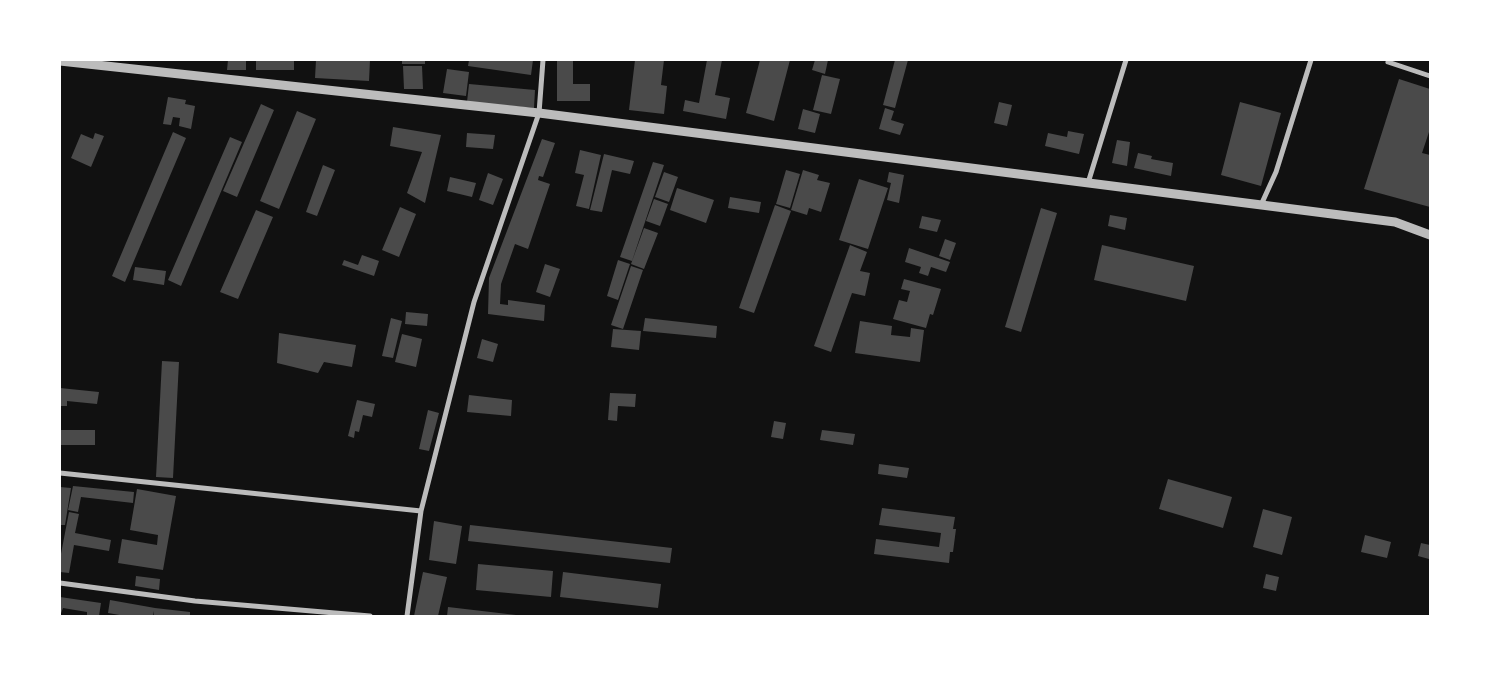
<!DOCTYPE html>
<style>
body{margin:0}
#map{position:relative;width:1490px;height:676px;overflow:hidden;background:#111;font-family:Rubik,sans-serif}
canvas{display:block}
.frame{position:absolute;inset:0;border:61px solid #fff;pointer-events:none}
</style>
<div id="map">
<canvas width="1490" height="676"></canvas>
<div class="frame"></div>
</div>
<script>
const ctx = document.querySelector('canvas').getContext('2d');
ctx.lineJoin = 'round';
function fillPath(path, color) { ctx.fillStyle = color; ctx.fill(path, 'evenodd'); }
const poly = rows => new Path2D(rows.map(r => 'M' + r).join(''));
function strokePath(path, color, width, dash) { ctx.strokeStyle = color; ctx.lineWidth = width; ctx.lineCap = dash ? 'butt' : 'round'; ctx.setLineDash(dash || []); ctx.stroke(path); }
fillPath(poly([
 [228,60,246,60,246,70,227,70],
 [256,60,294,60,294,70,256,70],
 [316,60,370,60,369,81,315,78],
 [402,60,425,60,425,64,402,64],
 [469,60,533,60,531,75,468,66],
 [557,60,573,60,573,84,590,84,590,101,557,101],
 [635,60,664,60,661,85,667,86,664,114,629,110],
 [707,60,722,60,715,95,730,98,726,119,683,111,685,100,699,103],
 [760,60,790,60,774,121,746,113],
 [815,60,828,60,825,74,812,70],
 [895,60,908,60,895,108,883,105],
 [403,66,422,66,423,89,404,89],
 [447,69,469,72,466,96,443,93],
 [822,75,840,79,831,114,813,110],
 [1399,79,1430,89,1430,129,1422,153,1430,155,1430,207,1364,189],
 [469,84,535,90,534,108,467,102],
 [168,97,186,100,185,104,195,106,191,129,179,126,180,118,173,117,171,125,163,124],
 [999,102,1012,105,1007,126,994,123],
 [1240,102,1281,113,1261,186,1221,175],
 [261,104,274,110,237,197,223,191],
 [885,108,894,111,891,120,904,124,900,135,879,129],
 [803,109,820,114,815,133,798,129],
 [297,111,316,119,279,209,260,201],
 [393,127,441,135,425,203,407,193,422,152,390,146],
 [1068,131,1084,134,1079,154,1045,146,1048,133,1067,137],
 [173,132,186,138,125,282,112,276],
 [95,133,104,136,91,167,71,158,81,134,93,139],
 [467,133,495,135,493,149,466,147],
 [230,137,242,142,181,286,168,280],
 [542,139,555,143,543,177,539,176,538,180,550,184,528,249,515,244,501,284,500,304,508,305,508,300,545,305,544,321,488,314,489,278],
 [1117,140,1130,142,1127,166,1112,163],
 [580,150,601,155,589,209,576,206,584,175,575,173],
 [1138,153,1152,156,1151,159,1173,163,1171,176,1134,168],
 [604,154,634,161,630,174,612,170,602,212,590,210],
 [653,162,664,165,632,261,620,257],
 [323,165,335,170,317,216,306,212],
 [786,170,800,174,790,208,776,204],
 [803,170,819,175,817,180,830,183,821,212,809,208,807,215,791,210],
 [664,172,678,177,669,202,655,197],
 [889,172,904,175,899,203,887,200,891,183,887,182],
 [488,173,503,179,493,205,479,200],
 [450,177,476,183,472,197,447,191],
 [859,179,888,188,868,249,839,240],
 [677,188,714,200,706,223,670,210],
 [730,197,761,202,759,213,728,208],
 [654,199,668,204,660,226,646,221],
 [775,205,791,211,754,313,739,308],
 [400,207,416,214,399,257,382,250],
 [1041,208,1057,213,1021,332,1005,327],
 [256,210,273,217,238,299,220,292],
 [1110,215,1127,218,1125,230,1108,226],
 [922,216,941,220,937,232,919,228],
 [644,228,658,233,644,269,631,264],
 [945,239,956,243,950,260,939,256],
 [850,245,867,252,860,271,870,273,865,296,852,293,831,352,814,346],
 [1102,245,1194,266,1186,301,1094,280],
 [909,248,950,262,946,272,931,267,928,276,919,273,921,267,905,262],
 [362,255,379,261,374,276,342,265,344,260,358,265],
 [618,260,630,264,618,300,607,296],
 [545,264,560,269,550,297,536,292],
 [631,266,643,270,623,329,611,325],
 [135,267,166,271,164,285,133,280],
 [904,279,941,289,933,315,930,314,926,328,893,319,899,300,907,302,910,291,901,289],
 [406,312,428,314,427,326,405,324],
 [391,318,402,321,393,358,382,356],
 [645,318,717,326,716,338,643,331],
 [860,321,892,326,891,335,910,337,911,328,924,330,920,362,855,353],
 [613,329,641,331,639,350,611,347],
 [279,333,356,345,352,367,324,362,318,373,277,363],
 [402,334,422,339,416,367,395,362],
 [482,339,498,344,493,362,477,358],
 [162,361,179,362,173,478,156,477],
 [60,388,99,392,97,404,67,401,67,406,60,406],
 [610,393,636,394,635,407,618,406,617,421,608,420],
 [469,395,512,400,511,416,467,412],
 [357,400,375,404,372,417,363,415,359,432,355,431,354,438,348,436],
 [428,410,439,413,429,451,419,449],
 [774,421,786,423,783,439,771,437],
 [60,430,95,430,95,445,60,445],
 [822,430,855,434,853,445,820,440],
 [879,464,909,468,907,478,878,474],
 [1168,479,1232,497,1223,528,1159,509],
 [73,486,134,492,133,503,81,497,78,512,68,510],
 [60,487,71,488,65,525,60,525],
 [137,489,176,496,163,570,118,563,122,539,157,545,158,535,130,530],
 [882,508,955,517,953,529,956,529,953,552,950,552,949,563,874,554,876,539,939,547,941,533,879,525],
 [1263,509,1292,517,1282,555,1253,547],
 [69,512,79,514,75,533,111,540,109,551,74,545,69,573,60,572,60,559],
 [434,521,462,526,456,564,429,560],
 [470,525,672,548,670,563,468,541],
 [1365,535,1391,542,1387,558,1361,552],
 [1421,543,1430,545,1429,559,1418,556],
 [478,564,553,571,551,597,476,590],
 [423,572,447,577,438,616,414,616],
 [563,572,661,584,658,608,560,597],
 [1266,574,1279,577,1276,591,1263,588],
 [136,576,160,579,159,590,135,586],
 [60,597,101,603,99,616,87,616,87,612,63,608,60,616],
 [110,600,155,608,190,612,190,616,154,616,154,611,153,616,125,616,108,613],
 [448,607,516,615,516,616,447,616]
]), '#4a4a4a');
strokePath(poly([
 [1389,60,1388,62,1430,76],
 [1088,183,1126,60],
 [1261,205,1276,172,1311,60],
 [60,473,421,511],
 [60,583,195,601,370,616],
 [407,616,421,511,474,302,539,113,543,60]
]), '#bcbcbc', 5);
strokePath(poly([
 [60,61,539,113,1395,222,1430,235]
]), '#bcbcbc', 9);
</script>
